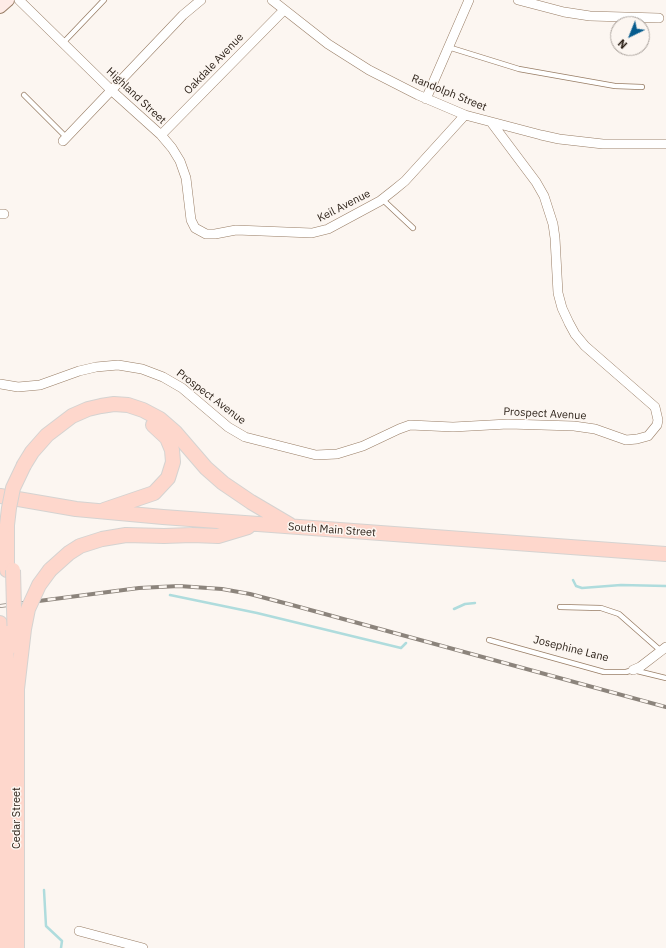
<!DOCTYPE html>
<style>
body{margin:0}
#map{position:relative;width:666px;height:948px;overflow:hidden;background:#fcf6f1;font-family:"IBM Plex Sans",sans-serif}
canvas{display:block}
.north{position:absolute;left:610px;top:16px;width:40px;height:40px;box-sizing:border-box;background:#fcf6f1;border:1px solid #a9a19b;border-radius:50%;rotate:223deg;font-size:11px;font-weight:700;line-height:16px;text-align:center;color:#2d2219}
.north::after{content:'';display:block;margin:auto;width:14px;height:18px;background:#075c8e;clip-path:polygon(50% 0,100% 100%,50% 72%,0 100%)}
</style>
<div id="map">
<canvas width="666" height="948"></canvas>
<div class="north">N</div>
</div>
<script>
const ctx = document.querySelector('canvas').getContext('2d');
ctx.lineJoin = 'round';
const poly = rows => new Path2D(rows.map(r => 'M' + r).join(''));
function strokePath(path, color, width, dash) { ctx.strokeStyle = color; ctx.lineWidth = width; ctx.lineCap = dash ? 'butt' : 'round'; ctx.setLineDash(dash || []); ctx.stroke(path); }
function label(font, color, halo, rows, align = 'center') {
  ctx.font = font + ' "IBM Plex Sans",sans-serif'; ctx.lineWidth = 3; ctx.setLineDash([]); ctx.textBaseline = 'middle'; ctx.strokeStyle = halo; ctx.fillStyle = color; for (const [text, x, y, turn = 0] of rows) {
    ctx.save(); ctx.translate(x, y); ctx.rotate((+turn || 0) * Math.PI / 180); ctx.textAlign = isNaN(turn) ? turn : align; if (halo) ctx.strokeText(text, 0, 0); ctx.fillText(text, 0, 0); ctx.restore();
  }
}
strokePath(poly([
 [573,580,576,586,582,588,621,585,666,586],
 [170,595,257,613,401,648,406,643],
 [454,609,465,604,475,603],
 [44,890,46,926,62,941,61,948]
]), '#afdcdd', 2.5);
const lane = poly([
 [63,43,104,0],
 [448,47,519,69,615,86,642,87],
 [24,95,66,137],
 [382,199,413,228],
 [560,607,601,608,619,614,661,651],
 [489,640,604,672,626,672,633,670,666,678]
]);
const street = poly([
 [19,0,111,90,161,135,172,148,180,161,186,178,191,220,195,228,206,234,215,234,236,230,312,233,328,229,380,201,394,190,405,181,465,115],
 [272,0,328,44,369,70,418,95,465,115,541,135,559,139,603,144,666,144],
 [518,0,564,12,590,16,659,18],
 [426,99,469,0],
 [161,135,284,10],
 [63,141,183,15,201,0],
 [0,214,4,214],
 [0,384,18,387,40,385,79,371,96,367,118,365,142,369,163,377,182,388,228,427,245,437,316,455,337,454,363,446,399,429,410,425,453,427,508,424,574,426,595,429,626,440,637,439,648,436,657,425,658,420,655,407,585,346,575,334,569,323,562,308,558,293,555,238,553,224,544,196,536,182,491,122],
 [633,670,640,667,666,647],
 [79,931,143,948]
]);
const secondary = poly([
 [0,7,8,0]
]);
const primary = poly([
 [24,465,32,452,47,435,72,416,88,409,101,406,114,404,128,405,143,410,160,419,175,432,206,468,223,483,251,502,290,525],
 [0,496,76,509,163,517,666,554],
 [104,510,154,493,168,478,173,462,172,450,167,438,153,425],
 [7,525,7,570],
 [50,570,69,553,80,546,102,539,126,535,164,536,192,535,218,536,248,527],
 [0,623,3,648],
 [5,948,5,674],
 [17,948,17,689]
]);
strokePath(lane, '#987d65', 6);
strokePath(street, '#987d65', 10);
strokePath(secondary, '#987d65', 14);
strokePath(primary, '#d5d3d1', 16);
strokePath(lane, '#fff', 4.5);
strokePath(street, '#fff', 9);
strokePath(secondary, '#feebe6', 12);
strokePath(primary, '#fed7cc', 14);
const rail = poly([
 [0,606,139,588,179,586,222,589,250,594,292,605,666,707]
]);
strokePath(rail, '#8c847c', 4);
strokePath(rail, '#fcf6f1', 2.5, [8]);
const primaryBridge = poly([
 [7,525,9,508,13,488,24,465],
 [13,570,15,646],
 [6,687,7,633],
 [17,689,24,629,28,609,39,585,50,570]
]);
strokePath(primaryBridge, '#d5d3d1', 16, []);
strokePath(primaryBridge, '#fed7cc', 14);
label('11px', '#2d2219', '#fcf6f1', [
 ["Oakdale Avenue",214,64,-46],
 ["Randolph Street",449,93,22],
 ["Highland Street",136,96,43],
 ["Keil Avenue",344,206,-27],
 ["Prospect Avenue",211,397,37],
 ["Prospect Avenue",545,414,3],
 ["South Main Street",332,530,4],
 ["Josephine Lane",571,649,14],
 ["Cedar Street",17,818,-90]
]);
</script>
